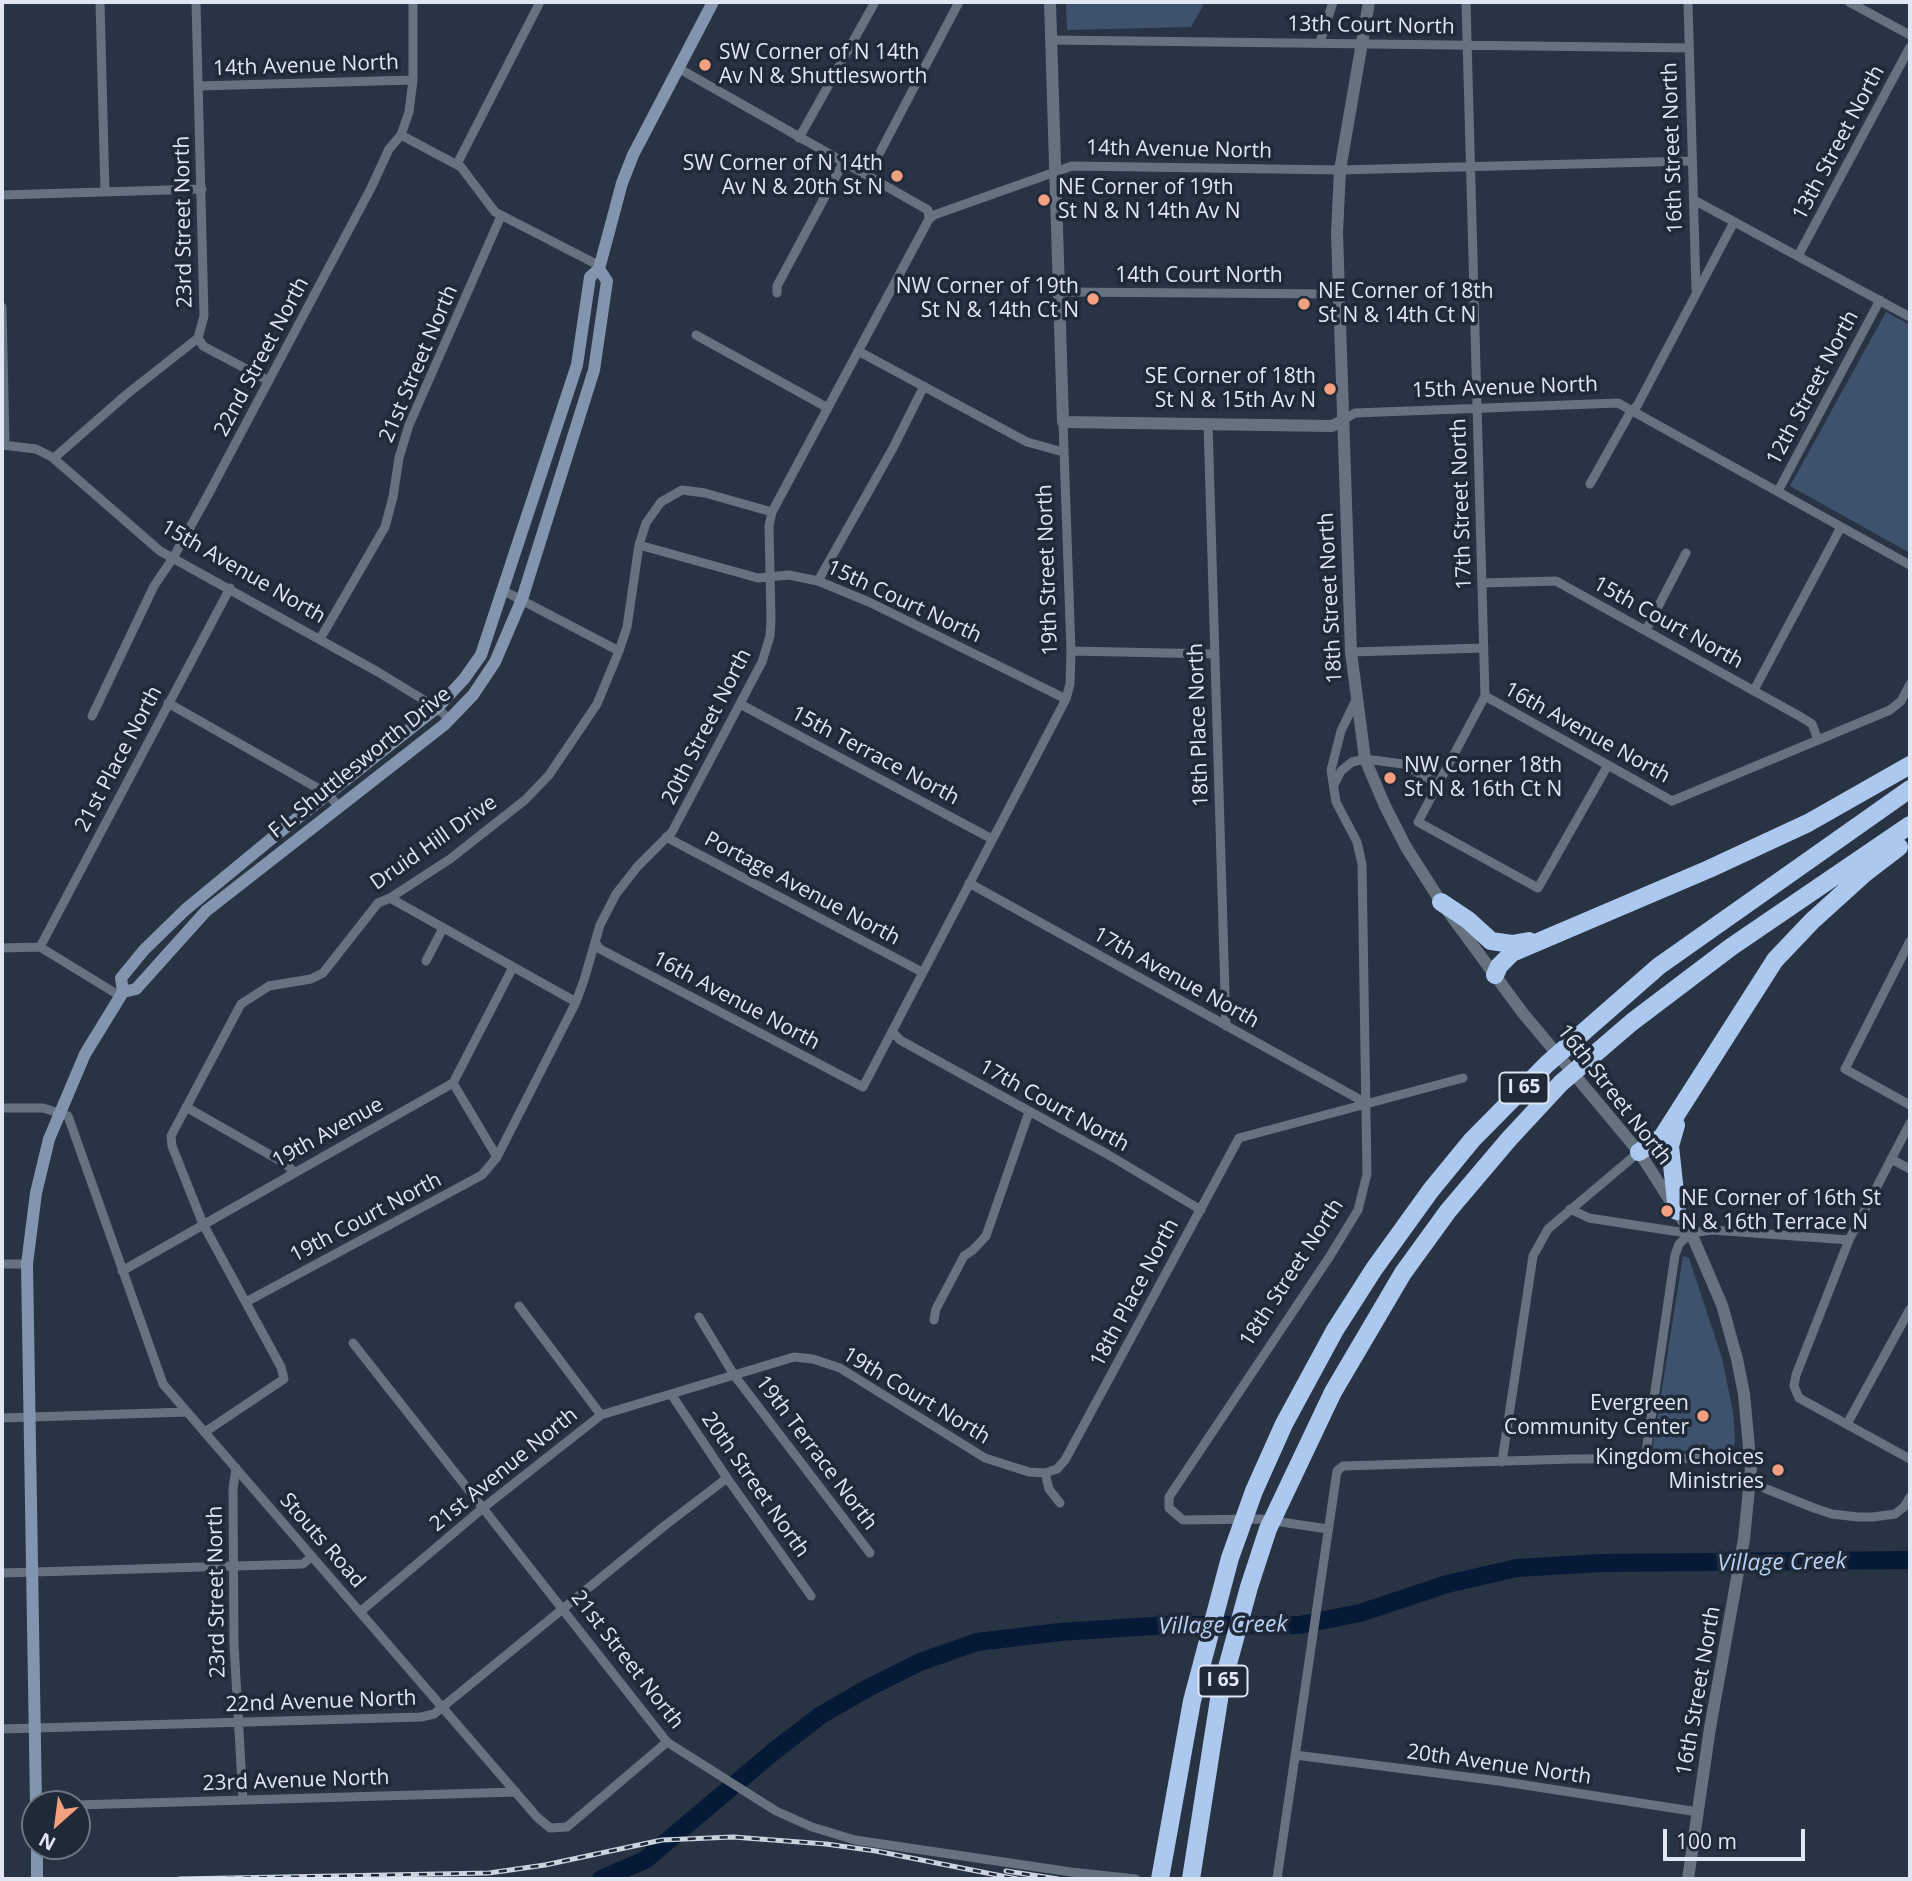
<!DOCTYPE html>
<style>
body{margin:0}
#map{position:relative;width:1912px;height:1881px;overflow:hidden;background:#283343;font-family:"Open Sans",sans-serif}
canvas{display:block}
.frame{position:absolute;inset:0;border:4px solid #e0e7f2;pointer-events:none}
.north{position:absolute;left:21px;top:1790px;width:70px;height:70px;box-sizing:border-box;background:#1f2938;border:2px solid #6c7582;border-radius:50%;rotate:208deg;font-size:19px;font-weight:700;line-height:28px;text-align:center;color:#e0e7f2}
.north::after{content:'';display:block;margin:auto;width:24px;height:32px;background:#f2a080;clip-path:polygon(50% 0,100% 100%,50% 72%,0 100%)}
.scale{position:absolute;left:1663px;top:1829px;width:142px;height:32px;box-sizing:border-box;border:4px solid #e0e7f2;border-top:0;padding-left:9px;font-size:21px;line-height:24px;white-space:nowrap;color:#e0e7f2;-webkit-text-stroke:5px #1f2938;paint-order:stroke}
</style>
<div id="map">
<canvas width="1912" height="1881"></canvas>
<div class="frame"></div>
<div class="north">N</div>
<div class="scale">100 m</div>
</div>
<script>
const ctx = document.querySelector('canvas').getContext('2d');
ctx.lineJoin = 'round';
function fillPath(path, color) { ctx.fillStyle = color; ctx.fill(path, 'evenodd'); }
const poly = rows => new Path2D(rows.map(r => 'M' + r).join(''));
function strokePath(path, color, width, dash) { ctx.strokeStyle = color; ctx.lineWidth = width; ctx.lineCap = dash ? 'butt' : 'round'; ctx.setLineDash(dash || []); ctx.stroke(path); }
function label(font, color, halo, rows, align = 'center') {
  ctx.font = font + ' "Open Sans",sans-serif'; ctx.lineWidth = 7; ctx.setLineDash([]); ctx.textBaseline = 'middle'; ctx.strokeStyle = halo; ctx.fillStyle = color; for (const [text, x, y, turn = 0] of rows) {
    ctx.save(); ctx.translate(x, y); ctx.rotate((+turn || 0) * Math.PI / 180); ctx.textAlign = isNaN(turn) ? turn : align; if (halo) ctx.strokeText(text, 0, 0); ctx.fillText(text, 0, 0); ctx.restore();
  }
}
fillPath(poly([
 [1066,2,1205,2,1191,27,1067,30],
 [1886,312,1910,325,1910,553,1790,486],
 [1683,1256,1689,1258,1722,1358,1733,1412,1735,1440,1734,1446,1730,1449,1652,1452]
]), '#3f526d');
strokePath(poly([
 [601,1879,645,1860,773,1752,821,1715,868,1688,920,1662,977,1642,1060,1632,1168,1625,1300,1625,1360,1613,1447,1584,1517,1568,1601,1563,1910,1560]
]), '#061a37', 18);
strokePath(poly([
 [100,2,105,192],
 [1466,2,1485,696,1418,822,1538,888,1608,765],
 [1688,2,1696,290],
 [1849,2,1910,35],
 [1052,40,1689,48],
 [1320,42,1333,2],
 [678,68,928,210,929,219],
 [199,86,413,80],
 [401,135,461,167,495,212,600,266],
 [799,138,875,2],
 [457,164,540,2],
 [868,175,959,2],
 [2,195,202,189],
 [1694,200,1910,317],
 [929,219,934,215,1072,166,1340,170,1692,161],
 [1798,256,1910,47],
 [1060,292,1337,294],
 [777,293,777,286,843,163],
 [2,307,5,445],
 [696,335,828,408],
 [198,338,203,346,269,381],
 [858,351,1027,442,1063,452],
 [1342,421,1355,413,1618,403,1910,565],
 [1208,424,1226,1026],
 [2,445,36,449,52,457,160,551,378,672,437,708,449,719],
 [54,458,127,394,198,338,204,316,196,2],
 [1590,484,1631,411,1637,406,1734,222],
 [1778,491,1880,300],
 [639,545,758,578,789,575,818,581,869,602,1066,699],
 [818,581,893,448,924,386],
 [1482,583,1556,581,1801,717,1812,724,1818,740],
 [504,591,619,651],
 [1646,630,1686,553],
 [320,639,385,527,393,497,399,458,409,425,501,216],
 [1071,651,1215,654],
 [1351,652,1484,648],
 [1754,690,1841,527],
 [1485,696,1672,801,1890,710,1901,701,1910,684],
 [168,703,328,794,339,807],
 [740,704,992,839],
 [92,716,154,586,173,558,208,495,371,188,389,149,401,135,409,112,413,80,413,2],
 [1334,785,1341,771,1352,762,1365,759,1403,764,1438,784],
 [666,837,922,972],
 [969,883,1366,1103],
 [390,898,576,1002],
 [1910,941,1845,1069,1910,1105],
 [595,942,600,949,863,1087,1066,699,1070,684,1071,651,1063,422],
 [40,947,230,588],
 [2,948,40,947,120,996],
 [426,961,443,928],
 [892,1031,900,1040,1107,1154,1201,1210],
 [186,1107,286,1164,294,1172],
 [2,1108,43,1108,68,1116,163,1384,537,1817,550,1828,567,1827,667,1742],
 [1910,1123,1849,1240,1796,1375,1794,1386,1799,1398,1910,1459],
 [497,1157,453,1083,513,967],
 [1891,1159,1910,1169],
 [1570,1209,1589,1218,1673,1231,1691,1233,1712,1230,1849,1240],
 [2,1264,27,1264],
 [122,1271,453,1083],
 [246,1302,482,1175,497,1157,576,1002,584,980,600,925,616,894,638,866,672,832,762,662,770,636,771,619,769,526,772,512,929,219],
 [519,1306,601,1415],
 [699,1317,734,1375,870,1553],
 [934,1320,936,1309,964,1256,973,1250,986,1236,1029,1112],
 [353,1343,667,1742,776,1811,812,1827,855,1840,1071,1872,1136,1879],
 [671,1394,727,1478,811,1596],
 [2,1418,187,1412],
 [1847,1424,1910,1309],
 [205,1432,284,1379,281,1367,203,1224,172,1146,171,1136,241,1004,269,986,311,979,323,973,378,903,390,898,450,859,525,800,549,775,597,704,619,651,627,627,639,545,646,523,661,502,682,490,705,493,772,512],
 [1645,1459,1675,1255,1679,1244,1691,1233],
 [1502,1462,1533,1256,1548,1229,1639,1152],
 [236,1468,233,1489,234,1645,243,1800],
 [1749,1482,1814,1508,1832,1514,1858,1517,1873,1517,1895,1514,1904,1507,1910,1497],
 [1060,1503,1049,1489,1045,1473,1057,1469,1065,1460,1239,1138,1463,1078],
 [1328,1529,1261,1519,1183,1520,1169,1508,1169,1497,1330,1256,1358,1210,1367,1174,1362,864,1357,842,1336,802,1331,770,1341,731,1356,700],
 [2,1573,303,1564,312,1556],
 [360,1612,483,1508,601,1415,794,1357,813,1359,840,1368,985,1458,1029,1472,1045,1473],
 [2,1729,421,1717,434,1714,663,1527,727,1478],
 [1295,1755,1499,1781,1698,1812],
 [77,1805,516,1792],
 [1277,1879,1337,1471,1343,1466,1572,1459,1750,1458]
]), '#677281', 9);
strokePath(poly([
 [1050,2,1063,422,1332,426,1342,421],
 [1369,2,1340,170,1337,233,1351,652,1365,759,1385,806,1406,847,1441,902,1522,1012,1639,1152,1691,1233,1722,1305,1737,1359,1744,1394,1751,1469,1744,1539,1710,1728,1688,1879]
]), '#677281', 12);
strokePath(poly([
 [123,992,136,989,206,911,444,725,473,695,495,662,522,599,594,370,607,281,599,269],
 [36,1804,27,1264,36,1193,49,1139,85,1054,123,992,121,978,144,950,185,910,271,839,439,706,464,679,481,655,577,365,590,277,599,269,622,183,633,155,713,2],
 [37,1846,37,1879]
]), '#8395ae', 12);
strokePath(poly([
 [1441,902,1468,920,1491,941,1512,944,1529,941],
 [1495,975,1499,966,1512,953,1709,869,1808,823,1910,765],
 [1676,1125,1670,1146,1677,1211],
 [1639,1152,1662,1137,1775,960,1812,921,1865,873,1899,847],
 [1160,1879,1192,1701,1230,1558,1254,1491,1284,1424,1335,1330,1374,1269,1431,1190,1472,1140,1547,1064,1659,966,1910,789],
 [1191,1879,1220,1693,1249,1587,1268,1529,1333,1392,1403,1273,1448,1211,1509,1139,1561,1083,1632,1022,1731,947,1910,825]
]), '#adc8ef', 18);
const rail = poly([
 [1006,1871,1058,1879],
 [179,1879,489,1873,545,1865,662,1840,733,1837,826,1844,876,1851,1017,1879]
]);
strokePath(rail, '#cbd3de', 5);
strokePath(rail, '#1f2938', 2.5, [8]);
for (const [x, y, r, color] of [
 [705,65,7,"#f2a080"],
 [897,176,7,"#f2a080"],
 [1044,200,7,"#f2a080"],
 [1093,299,7,"#f2a080"],
 [1304,304,7,"#f2a080"],
 [1330,389,7,"#f2a080"],
 [1390,778,7,"#f2a080"],
 [1667,1211,7,"#f2a080"],
 [1703,1416,7,"#f2a080"],
 [1778,1470,7,"#f2a080"]
]) { const dot = new Path2D(); dot.arc(x, y, r, 0, 2 * Math.PI); ctx.fillStyle = color; ctx.fill(dot); strokePath(dot, '#1f2938', 2.5); }
for (const [x, y, w] of [
 [1524,1088,49],
 [1223,1681,49]
]) { const box = new Path2D(); box.roundRect(x - w / 2, y - 15.5, w, 31, 5); ctx.fillStyle = '#1f2938'; ctx.fill(box); strokePath(box, '#e0e7f2', 2); }
label('bold 19px', '#e0e7f2', null, [
 ["I 65",1524,1088],
 ["I 65",1223,1681]
]);
label('21px', '#e0e7f2', '#1f2938', [
 ["13th Court North",1371,26,1],
 ["14th Avenue North",306,66,-2],
 ["13th Street North",1839,143,-62],
 ["16th Street North",1673,148,-92],
 ["14th Avenue North",1179,150,1],
 ["23rd Street North",184,222,-91],
 ["14th Court North",1199,276],
 ["22nd Street North",262,357,-62],
 ["21st Street North",419,364,-67],
 ["15th Avenue North",1505,388,-2],
 ["12th Street North",1813,388,-62],
 ["17th Street North",1462,504,-92],
 ["19th Street North",1048,570,-92],
 ["15th Avenue North",243,572,30],
 ["18th Street North",1331,598,-93],
 ["15th Court North",904,602,25],
 ["15th Court North",1668,623,29],
 ["18th Place North",1199,725,-92],
 ["20th Street North",707,727,-63],
 ["16th Avenue North",1587,733,29],
 ["15th Terrace North",875,756,28],
 ["21st Place North",119,759,-62],
 ["F L Shuttlesworth Drive",360,763,-39],
 ["Druid Hill Drive",434,843,-35],
 ["Portage Avenue North",802,889,28],
 ["17th Avenue North",1176,978,29],
 ["16th Avenue North",736,1001,28],
 ["16th Street North",1614,1095,52],
 ["17th Court North",1054,1106,29],
 ["19th Avenue",328,1133,-29],
 ["19th Court North",366,1218,-28],
 ["18th Street North",1292,1273,-57],
 ["18th Place North",1135,1293,-62],
 ["19th Court North",916,1396,31],
 ["19th Terrace North",816,1453,53],
 ["21st Avenue North",504,1470,-39],
 ["20th Street North",755,1485,55],
 ["Stouts Road",322,1541,49],
 ["23rd Street North",217,1592,-91],
 ["21st Street North",627,1660,52],
 ["16th Street North",1699,1691,-80],
 ["22nd Avenue North",321,1702,-2],
 ["20th Avenue North",1499,1765,8],
 ["23rd Avenue North",296,1781,-2]
]);
label('21px', '#e0e7f2', '#1f2938', [
 ["SW Corner of N 14th",719,53],
 ["Av N & Shuttlesworth",719,77],
 ["SW Corner of N 14th",883,164,"right"],
 ["Av N & 20th St N",883,188,"right"],
 ["NE Corner of 19th",1058,188],
 ["St N & N 14th Av N",1058,212],
 ["NW Corner of 19th",1079,287,"right"],
 ["St N & 14th Ct N",1079,311,"right"],
 ["NE Corner of 18th",1318,292],
 ["St N & 14th Ct N",1318,316],
 ["SE Corner of 18th",1316,377,"right"],
 ["St N & 15th Av N",1316,401,"right"],
 ["NW Corner 18th",1404,766],
 ["St N & 16th Ct N",1404,790],
 ["NE Corner of 16th St",1681,1199],
 ["N & 16th Terrace N",1681,1223],
 ["Evergreen",1689,1404,"right"],
 ["Community Center",1689,1428,"right"],
 ["Kingdom Choices",1764,1458,"right"],
 ["Ministries",1764,1482,"right"]
], 'left');
label('italic 23px', '#b8d0f3', '#1f2938', [
 ["Village Creek",1782,1563,-1],
 ["Village Creek",1223,1626,-1]
]);
</script>
